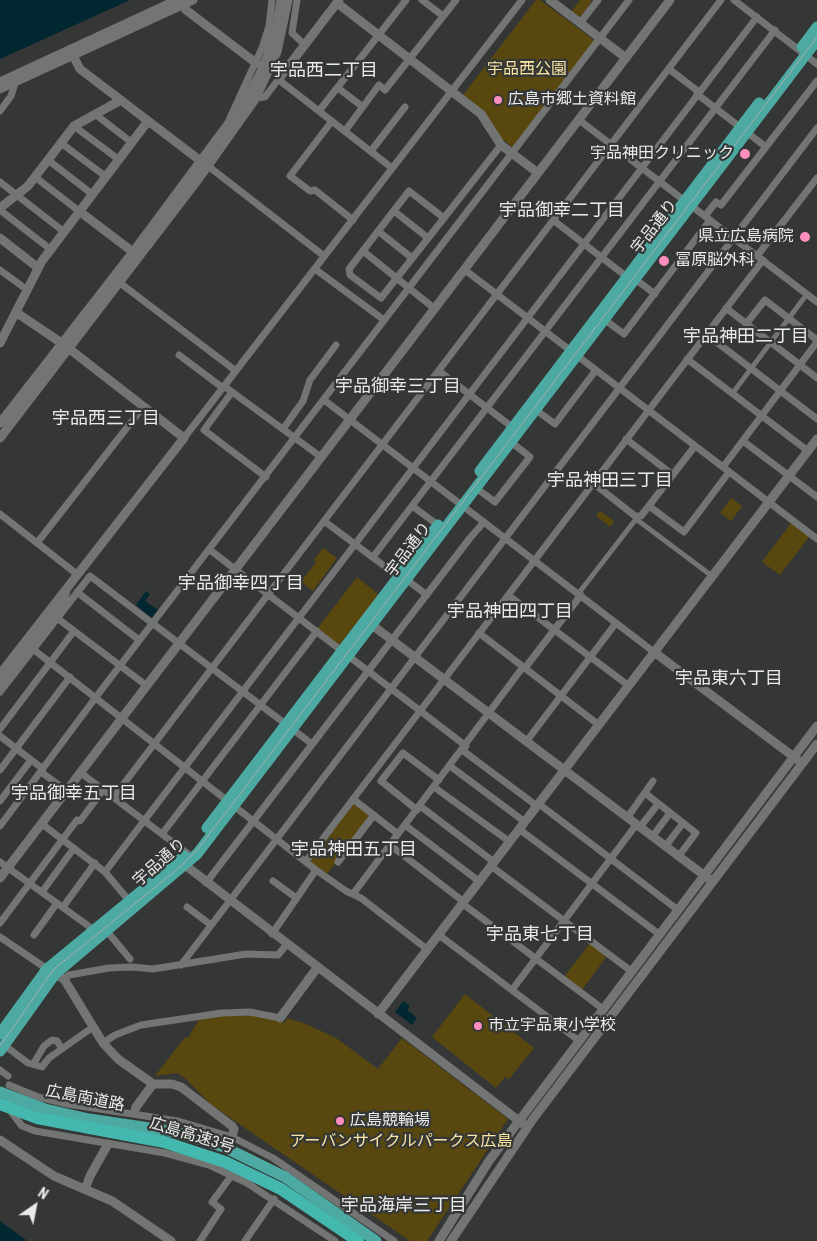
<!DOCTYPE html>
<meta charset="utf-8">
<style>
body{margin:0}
#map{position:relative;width:817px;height:1241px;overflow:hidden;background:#343735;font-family:"Roboto Condensed",sans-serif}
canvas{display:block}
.north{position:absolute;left:10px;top:1181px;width:50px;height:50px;-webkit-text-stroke:4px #343735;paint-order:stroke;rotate:33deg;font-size:14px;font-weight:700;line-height:20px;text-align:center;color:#e9ebea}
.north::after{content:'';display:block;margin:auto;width:18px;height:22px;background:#e9ebea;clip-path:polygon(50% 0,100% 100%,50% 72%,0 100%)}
</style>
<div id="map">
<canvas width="817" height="1241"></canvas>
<div class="north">N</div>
</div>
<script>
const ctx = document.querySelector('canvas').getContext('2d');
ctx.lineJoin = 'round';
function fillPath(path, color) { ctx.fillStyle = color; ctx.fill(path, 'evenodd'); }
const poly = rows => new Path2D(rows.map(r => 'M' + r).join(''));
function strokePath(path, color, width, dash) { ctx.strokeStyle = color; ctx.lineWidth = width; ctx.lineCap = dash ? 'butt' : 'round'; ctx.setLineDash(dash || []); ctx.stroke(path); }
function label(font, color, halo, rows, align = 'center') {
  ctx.font = font + ' "Roboto Condensed","Noto Sans JP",sans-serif'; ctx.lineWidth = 4.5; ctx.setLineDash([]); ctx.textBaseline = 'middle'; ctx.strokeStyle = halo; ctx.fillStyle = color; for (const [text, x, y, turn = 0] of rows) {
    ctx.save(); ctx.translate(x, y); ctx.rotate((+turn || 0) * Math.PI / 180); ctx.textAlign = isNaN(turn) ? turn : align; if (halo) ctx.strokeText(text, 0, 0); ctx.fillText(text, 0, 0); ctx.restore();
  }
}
fillPath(poly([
 [536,0,540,0,594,40,594,43,514,147,512,147,501,138,484,111,463,95],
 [580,0,591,0,591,3,582,15,578,16,571,12],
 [731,498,742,506,731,521,720,513],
 [600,511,614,521,610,527,596,516],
 [791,523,809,537,780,575,762,562],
 [323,548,337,558,313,591,301,582,316,562,314,560],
 [357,577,379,595,339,645,317,629],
 [352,804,355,804,368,814,369,819,327,874,311,862,311,858],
 [590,943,607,956,582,990,564,977],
 [465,994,534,1048,509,1079,505,1077,496,1088,432,1037],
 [231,1014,256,1015,285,1023,287,1018,306,1024,336,1038,378,1069,402,1038,508,1119,427,1241,410,1241,210,1104,187,1080,177,1073,155,1076,185,1037,188,1038,199,1019]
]), '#58470f');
fillPath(poly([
 [0,0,130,0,0,59],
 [146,591,150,594,145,601,158,610,152,618,136,605],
 [403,1001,410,1006,407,1010,417,1018,412,1025,395,1012],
 [0,1221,26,1240,25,1241,0,1241]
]), '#012731');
strokePath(poly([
 [732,394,807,294],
 [578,594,636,519,712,576]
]), '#727573', 5);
strokePath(poly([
 [297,0,292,33,305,45],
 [422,0,443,16],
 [734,0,817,64],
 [580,23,598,0],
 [669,69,699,92],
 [279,80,392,168],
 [338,88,363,107],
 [697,94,766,147],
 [256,98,265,97,281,76],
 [0,111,11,96,16,80],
 [319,111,406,0],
 [95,114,131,142],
 [230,118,262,48,269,26,272,0],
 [579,120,817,302],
 [332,121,290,176,310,191,315,190,353,220],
 [74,126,118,159],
 [345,131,379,85,385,90,456,0],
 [61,143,105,176],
 [371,151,405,107],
 [48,160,92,194],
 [208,166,324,256],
 [35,177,79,211],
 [0,182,63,231],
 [0,210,50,249],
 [394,211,428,238],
 [705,216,716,202,721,205,817,81],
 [444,218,409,191,349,269,350,275,381,298,444,218,501,145],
 [553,220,627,277],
 [378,231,412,258],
 [363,251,435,309],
 [757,256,817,178],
 [315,269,384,320],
 [0,270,26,289],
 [465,270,817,539],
 [635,279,655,294],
 [120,283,236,371],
 [726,308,817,378],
 [605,320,624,334,710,220],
 [746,324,765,300,817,340],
 [706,334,817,419],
 [179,355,223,388],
 [687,359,808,451],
 [439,371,512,427],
 [228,389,321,457],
 [232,392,204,430,266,477],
 [324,400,654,652],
 [536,410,555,424,596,370],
 [283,429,303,401,310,380,336,345],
 [184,438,522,0],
 [626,439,673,475],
 [743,441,817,497],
 [723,467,817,342],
 [593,483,635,516,641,516,695,446],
 [476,488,495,502,530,457,511,442],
 [412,506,438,525],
 [649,506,684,532,729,472],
 [0,514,78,575],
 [324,521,399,577],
 [37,543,143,407],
 [210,550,466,746],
 [373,557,775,30],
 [407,580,427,595],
 [77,592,139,640],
 [508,595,629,686],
 [57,618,147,686],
 [479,633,599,725],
 [29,646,316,870,346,891,361,898,428,950],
 [525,668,581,595],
 [0,682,65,599,67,590],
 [0,692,90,576,312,744],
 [0,729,74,631],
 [0,736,43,769],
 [526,742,616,623],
 [462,750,537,806],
 [450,766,525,822],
 [0,770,70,677],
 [41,772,67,791],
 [81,773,187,853],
 [434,787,510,842],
 [645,793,696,833,678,857],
 [113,798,721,0],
 [353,799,398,834],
 [0,801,31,760],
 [539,804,678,910],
 [420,806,494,862],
 [417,810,381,781,403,753,439,780],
 [627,818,653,781],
 [42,824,105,872,131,903],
 [405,825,480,882],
 [0,826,96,697,629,0],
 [640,827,658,804],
 [519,829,659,934],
 [162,834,317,631],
 [652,837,670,813],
 [390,845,464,902],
 [665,847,683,823],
 [306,861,763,260],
 [0,862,94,930],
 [338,862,374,815],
 [491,866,631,971],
 [105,872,757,17],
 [273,881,295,897],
 [206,883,470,538,484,522],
 [42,892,74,848],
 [353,894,523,667],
 [463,904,603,1009],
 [63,907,95,863],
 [187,907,211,925],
 [0,923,77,820,80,821,103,790],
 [106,930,130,959],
 [272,934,316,870],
 [34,935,57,903],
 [439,935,578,1040],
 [0,937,50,971],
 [181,965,817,128],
 [64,979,69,975,109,968,132,967,153,969,246,954,278,955,287,944],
 [512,990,636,825],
 [103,1043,115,1035,141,1025,222,1013,250,1012,280,1018],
 [4,1045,28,1063,42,1067,49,1058,93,1027],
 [34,1063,44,1046,52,1040,57,1041,62,1049],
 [0,1070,8,1076],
 [9,1085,38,1097,67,1104,178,1121,232,1137,273,1158,394,1241],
 [12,1113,22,1126,35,1131,165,1153,209,1165,247,1183,335,1241],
 [200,1241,221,1209,212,1202,232,1175],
 [245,1241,274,1199]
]), '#727573', 7);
strokePath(poly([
 [179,0,186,10,256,63],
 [550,0,626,58],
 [337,3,481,114,501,145,538,173],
 [71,52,80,69,206,165],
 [281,76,339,0],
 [0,82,177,0],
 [0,89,193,0],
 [0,208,28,186,74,126,121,100],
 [79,211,133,252],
 [0,238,37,267],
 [0,343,42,261,148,121],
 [0,423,133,252,243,104,259,76,267,57,276,29,281,0],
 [0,438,200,177,256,98,277,52,288,0],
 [368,622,709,879],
 [654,652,798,760],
 [0,674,184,438,63,344,17,313],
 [181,862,523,1124],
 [0,878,670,0],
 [55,974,64,979,103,1043,118,1059,153,1084,172,1084,181,1087,232,1126,234,1129,232,1137],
 [378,1014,817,439],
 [280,1018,317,968],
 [134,1113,136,1107,153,1084],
 [0,1140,54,1176,112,1201,171,1241],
 [85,1189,90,1176,108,1144],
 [439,1241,489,1161,525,1113,817,726],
 [451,1241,533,1119,817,744]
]), '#727573', 9);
strokePath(poly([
 [802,47,817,27],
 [480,471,759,103],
 [207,828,438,525],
 [0,1034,47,969,184,856],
 [0,1051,55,974,197,854,817,40],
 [0,1092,45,1109,89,1119,176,1132,224,1147,285,1177,376,1241]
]), '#4daaa2', 11);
strokePath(poly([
 [0,1104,37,1118,164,1142,225,1162,281,1189,358,1241]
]), '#44b7ae', 12);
strokePath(poly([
 [0,1046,53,970,180,867,198,849,817,37]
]), '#aaadab', 1);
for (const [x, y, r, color] of [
 [498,100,5,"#fe8ebd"],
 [745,154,6,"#fe8ebd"],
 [805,237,6,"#fe8ebd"],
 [664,261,6,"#fe8ebd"],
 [478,1026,5,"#fe8ebd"],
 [340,1121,5,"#fe8ebd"]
]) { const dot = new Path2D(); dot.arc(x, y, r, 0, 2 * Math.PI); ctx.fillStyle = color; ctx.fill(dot); strokePath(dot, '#343735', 2); }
label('16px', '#fae3a3', '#343735', [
 ["宇品西公園",527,70],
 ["アーバンサイクルパークス広島",401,1142]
]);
label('16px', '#e9ebea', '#343735', [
 ["広島市郷土資料館",508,100],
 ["宇品神田クリニック",734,154,"right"],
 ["県立広島病院",794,237,"right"],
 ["冨原脳外科",675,261],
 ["市立宇品東小学校",488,1026],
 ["広島競輪場",350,1121]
], 'left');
label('16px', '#e9ebea', '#343735', [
 ["宇品通り",655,227,-52],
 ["宇品通り",409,550,-53],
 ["宇品通り",160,863,-41],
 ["広島南道路",85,1099,11],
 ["広島高速3号",192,1136,17]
]);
label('18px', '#e9ebea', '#343735', [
 ["宇品西二丁目",324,71],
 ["宇品御幸二丁目",562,211],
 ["宇品神田二丁目",746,337],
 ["宇品御幸三丁目",398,387],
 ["宇品西三丁目",106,419],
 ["宇品神田三丁目",610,481],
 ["宇品御幸四丁目",241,584],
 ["宇品神田四丁目",510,612],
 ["宇品東六丁目",729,679],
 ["宇品御幸五丁目",74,794],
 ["宇品神田五丁目",354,850],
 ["宇品東七丁目",540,935],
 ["宇品海岸三丁目",404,1206]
]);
</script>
